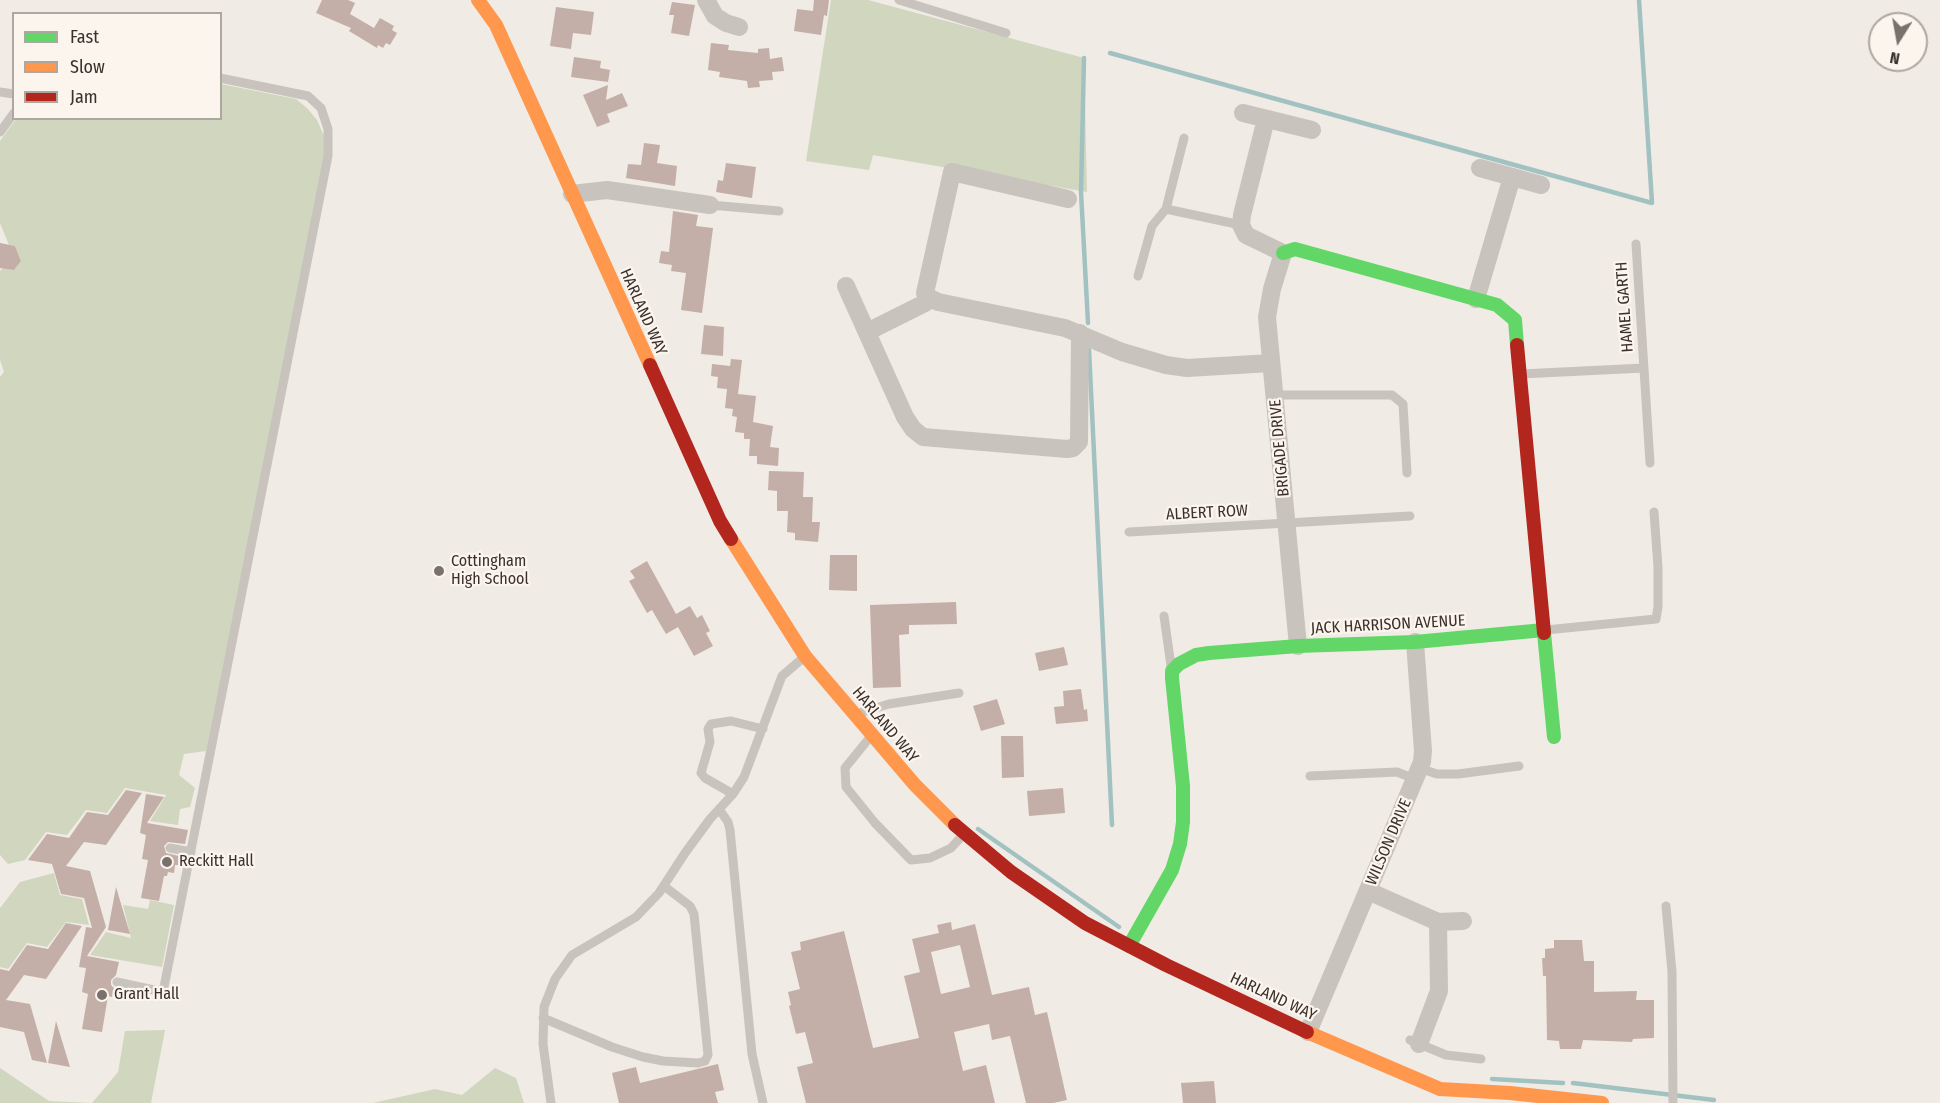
<!DOCTYPE html>
<style>
body{margin:0}
#map{position:relative;width:1940px;height:1103px;overflow:hidden;background:#f0ebe5;font-family:"Fira Sans Condensed",sans-serif}
canvas{display:block}
.legend{position:absolute;left:12px;top:12px;width:210px;height:108px;box-sizing:border-box;background:#fbf5ee;border:2px solid #aea6a0;margin:0;padding:8px 10px;list-style:none;font-size:18px;color:#3b302b}
.legend li{display:flex;align-items:center;gap:12px;height:30px}
.legend b{width:30px;border:2px solid #aea6a0}
.north{position:absolute;left:1868px;top:12px;width:60px;height:60px;box-sizing:border-box;background:#fbf5ee;border:2px solid #aea6a0;border-radius:50%;rotate:191deg;font-size:16px;font-weight:700;line-height:24px;text-align:center;color:#3b302b}
.north::after{content:'';display:block;margin:auto;width:21px;height:27px;background:#7a716c;clip-path:polygon(50% 0,100% 100%,50% 72%,0 100%)}
</style>
<div id="map">
<canvas width="1940" height="1103"></canvas>
<ul class="legend">
<li><b style="height:8px;background:#63d668"></b>Fast</li>
<li><b style="height:8px;background:#ff974d"></b>Slow</li>
<li><b style="height:8px;background:#b3261e"></b>Jam</li>
</ul>
<div class="north">N</div>
</div>
<script>
const ctx = document.querySelector('canvas').getContext('2d');
ctx.lineJoin = 'round';
function fillPath(path, color) { ctx.fillStyle = color; ctx.fill(path, 'evenodd'); }
const poly = rows => new Path2D(rows.map(r => 'M' + r).join(''));
function strokePath(path, color, width, dash) { ctx.strokeStyle = color; ctx.lineWidth = width; ctx.lineCap = dash ? 'butt' : 'round'; ctx.setLineDash(dash || []); ctx.stroke(path); }
function label(font, color, halo, rows, align = 'center') {
  ctx.font = font + ' "Fira Sans Condensed",sans-serif'; ctx.lineWidth = 4.5; ctx.setLineDash([]); ctx.textBaseline = 'middle'; ctx.strokeStyle = halo; ctx.fillStyle = color; for (const [text, x, y, turn = 0] of rows) {
    ctx.save(); ctx.translate(x, y); ctx.rotate((+turn || 0) * Math.PI / 180); ctx.textAlign = isNaN(turn) ? turn : align; if (halo) ctx.strokeText(text, 0, 0); ctx.fillText(text, 0, 0); ctx.restore();
  }
}
fillPath(poly([
 [831,0,868,0,1084,58,1087,192,873,155,869,170,806,161],
 [221,84,296,99,307,108,317,120,324,136,325,156,206,751,184,754,179,775,195,788,190,807,180,809,178,825,150,821,166,795,125,788,107,813,86,810,67,835,46,832,25,860,8,864,0,855,0,377,4,372,0,360,0,271,3,268,14,270,21,261,15,246,9,245,0,223,0,141,16,119,220,118],
 [54,873,60,895,82,899,89,925,66,922,47,947,27,943,8,969,0,967,0,908,20,882],
 [150,900,174,905,162,967,90,955,106,932,131,938,123,905,148,909],
 [165,1030,151,1103,0,1103,0,1068,49,1101,92,1103,118,1072,125,1031],
 [495,1068,516,1078,524,1103,373,1103,435,1089,462,1095]
]), '#d1d6bf');
strokePath(poly([
 [1110,53,1652,203,1639,0],
 [1084,58,1081,192,1088,323],
 [1089,350,1112,825],
 [978,829,1119,927],
 [1492,1079,1563,1083],
 [1573,1083,1714,1100]
]), '#a1c2c1', 4.5);
fillPath(poly([
 [322,0,348,0,355,3,350,14,374,28,380,18,394,26,392,30,397,33,390,45,386,43,383,48,378,45,377,48,349,31,351,28,316,13],
 [814,0,829,0,827,16,824,15,821,35,794,31,797,9,813,11],
 [672,2,695,5,689,36,671,33,674,15,669,15],
 [556,7,594,12,591,35,573,33,571,49,550,46],
 [711,43,729,45,728,50,758,53,758,49,769,48,770,59,782,57,784,71,772,72,773,80,759,81,760,87,748,88,747,81,719,77,720,72,708,70],
 [574,57,601,61,600,68,610,70,608,82,571,77],
 [608,85,606,100,622,93,628,106,607,114,610,122,597,127,583,95],
 [644,143,660,145,657,163,677,166,675,186,626,178,628,164,641,165],
 [726,163,756,167,752,198,716,192,718,180,723,181],
 [673,211,698,215,696,226,713,228,702,313,681,310,686,273,671,271,672,265,659,263,661,251,669,252],
 [0,243,15,246,21,261,14,270,0,268],
 [704,325,724,327,723,356,701,354],
 [731,359,742,360,738,394,756,396,753,422,773,426,770,447,779,448,778,466,757,464,757,456,749,456,750,439,744,439,744,433,735,432,737,417,732,416,733,409,725,408,727,389,717,388,718,377,711,376,712,364,730,366],
 [769,471,804,472,803,497,813,497,812,522,820,522,818,542,795,540,795,533,787,532,788,511,777,511,777,491,768,490],
 [830,555,857,555,857,591,829,590],
 [647,561,676,614,690,606,697,618,702,615,710,631,706,633,713,646,694,656,678,627,666,634,652,610,647,613,629,581,635,578,630,571],
 [956,602,957,624,909,625,909,634,899,635,901,687,873,688,870,605],
 [1064,647,1068,665,1039,671,1035,653],
 [1081,689,1084,710,1087,709,1088,721,1056,724,1054,707,1064,706,1063,691],
 [997,699,1005,724,981,731,973,706],
 [1001,736,1023,736,1024,777,1002,778],
 [1063,788,1065,813,1029,816,1027,791],
 [126,790,142,793,106,845,84,842,66,866,90,871,106,927,87,956,119,962,116,975,111,980,111,985,114,988,112,997,108,996,102,1032,82,1029,88,994,82,992,86,968,79,967,86,927,92,928,84,898,61,894,52,864,28,860,47,834,69,838,87,812,108,815],
 [146,794,164,797,147,823,188,830,185,844,168,842,164,846,166,853,183,857,181,865,175,865,174,873,168,872,167,876,164,876,159,901,141,898,148,860,142,859,146,835,140,833],
 [116,887,130,934,108,930],
 [951,922,952,930,975,924,992,995,1029,987,1035,1015,1047,1012,1067,1100,1053,1103,1026,1103,1010,1036,992,1040,989,1024,954,1032,963,1071,986,1065,995,1103,806,1103,797,1067,813,1063,805,1032,796,1034,789,1006,791,1005,788,992,800,989,791,952,801,950,800,942,844,931,873,1048,919,1038,904,976,920,972,912,939,939,933,937,925],
 [960,945,970,987,941,994,931,952],
 [66,923,82,926,46,979,24,975,6,1000,30,1004,47,1063,32,1060,24,1032,0,1027,0,969,9,971,27,945,48,949],
 [1554,940,1582,940,1584,961,1594,961,1594,992,1637,991,1636,1000,1654,1000,1654,1038,1633,1039,1632,1042,1583,1040,1581,1049,1560,1049,1559,1041,1547,1040,1546,976,1543,976,1542,958,1545,958,1545,949,1554,948],
 [56,1021,70,1067,48,1063],
 [718,1064,724,1090,715,1092,718,1103,619,1103,612,1073,636,1067,640,1083],
 [1214,1081,1216,1103,1183,1103,1181,1083]
]), '#c3afa7');
strokePath(poly([
 [899,0,1006,33],
 [0,92,14,94],
 [0,132,14,113],
 [710,205,779,211],
 [1166,209,1184,138],
 [1636,244,1650,463],
 [1138,276,1152,226,1166,209,1241,225],
 [1521,374,1644,368],
 [1275,395,1392,395,1403,404,1407,473],
 [1129,532,1410,516],
 [1164,616,1171,666],
 [1546,630,1656,619,1658,607,1658,567,1654,512],
 [856,714,889,704,959,693],
 [871,736,845,768,846,787,875,823,911,860,930,858,951,848,962,836],
 [1419,768,1437,774,1458,774,1519,766],
 [1310,776,1397,772,1415,779],
 [733,794,705,778,701,773,710,742,708,729,711,724,731,721,763,729],
 [719,809,728,822,730,830,752,1054,763,1103],
 [170,848,191,852],
 [1666,906,1672,972,1673,1103],
 [117,982,163,992,328,156,328,129,321,108,308,96,220,78],
 [543,1018,612,1047,643,1057,663,1061,698,1063,705,1061,708,1055,694,914,690,906,664,886],
 [1410,1040,1446,1055,1481,1059],
 [551,1103,543,1044,544,1007,555,979,572,955,636,917,659,893,685,853,710,819,733,794,744,777,782,676,803,658]
]), '#c9c3be', 9);
strokePath(poly([
 [706,0,715,16,726,23,739,27],
 [1243,113,1312,130],
 [1266,119,1242,215,1241,225,1246,235,1283,253,1272,289,1267,317,1298,646],
 [1480,168,1541,185],
 [572,194,607,190,710,205],
 [1068,199,952,172,925,293,926,296,938,302,1065,328,1122,352,1166,365,1187,368,1271,363],
 [846,286,905,417,913,429,923,437,1067,449,1073,448,1079,442,1080,333],
 [1476,299,1512,177],
 [867,332,925,303,930,299],
 [1368,891,1438,922,1463,921],
 [1308,1032,1422,762,1423,751,1415,642],
 [1419,1044,1439,991,1438,922]
]), '#c9c3be', 18);
strokePath(poly([
 [1283,253,1295,249,1497,305,1515,320,1517,345],
 [1544,633,1554,737],
 [1129,946,1172,870,1180,844,1183,822,1183,786,1172,678,1172,671,1179,664,1196,655,1209,653,1298,646,1415,642,1544,630]
]), '#63d668', 14);
strokePath(poly([
 [478,0,496,25,650,365],
 [731,539,805,656,915,785,955,825],
 [1307,1032,1440,1089,1510,1093,1602,1103]
]), '#ff974d', 14);
strokePath(poly([
 [1517,345,1544,633],
 [650,365,720,521,731,539],
 [955,825,1011,872,1085,923,1166,965,1307,1032]
]), '#b3261e', 14);
for (const [x, y, r, color] of [
 [439,571,6,"#7a716c"],
 [167,862,6,"#7a716c"],
 [102,995,6,"#7a716c"]
]) { const dot = new Path2D(); dot.arc(x, y, r, 0, 2 * Math.PI); ctx.fillStyle = color; ctx.fill(dot); strokePath(dot, '#fbf5ee', 2); }
label('16px', '#3b302b', '#fbf5ee', [
 ["HAMEL GARTH",1625,307,-94],
 ["HARLAND WAY",643,312,66],
 ["BRIGADE DRIVE",1280,448,-95],
 ["ALBERT ROW",1207,513,-3],
 ["JACK HARRISON AVENUE",1388,625,-3],
 ["HARLAND WAY",885,725,50],
 ["WILSON DRIVE",1389,842,-67],
 ["HARLAND WAY",1273,997,25]
]);
label('16px', '#3b302b', '#fbf5ee', [
 ["Cottingham",451,562],
 ["High School",451,580],
 ["Reckitt Hall",179,862],
 ["Grant Hall",114,995]
], 'left');
</script>
